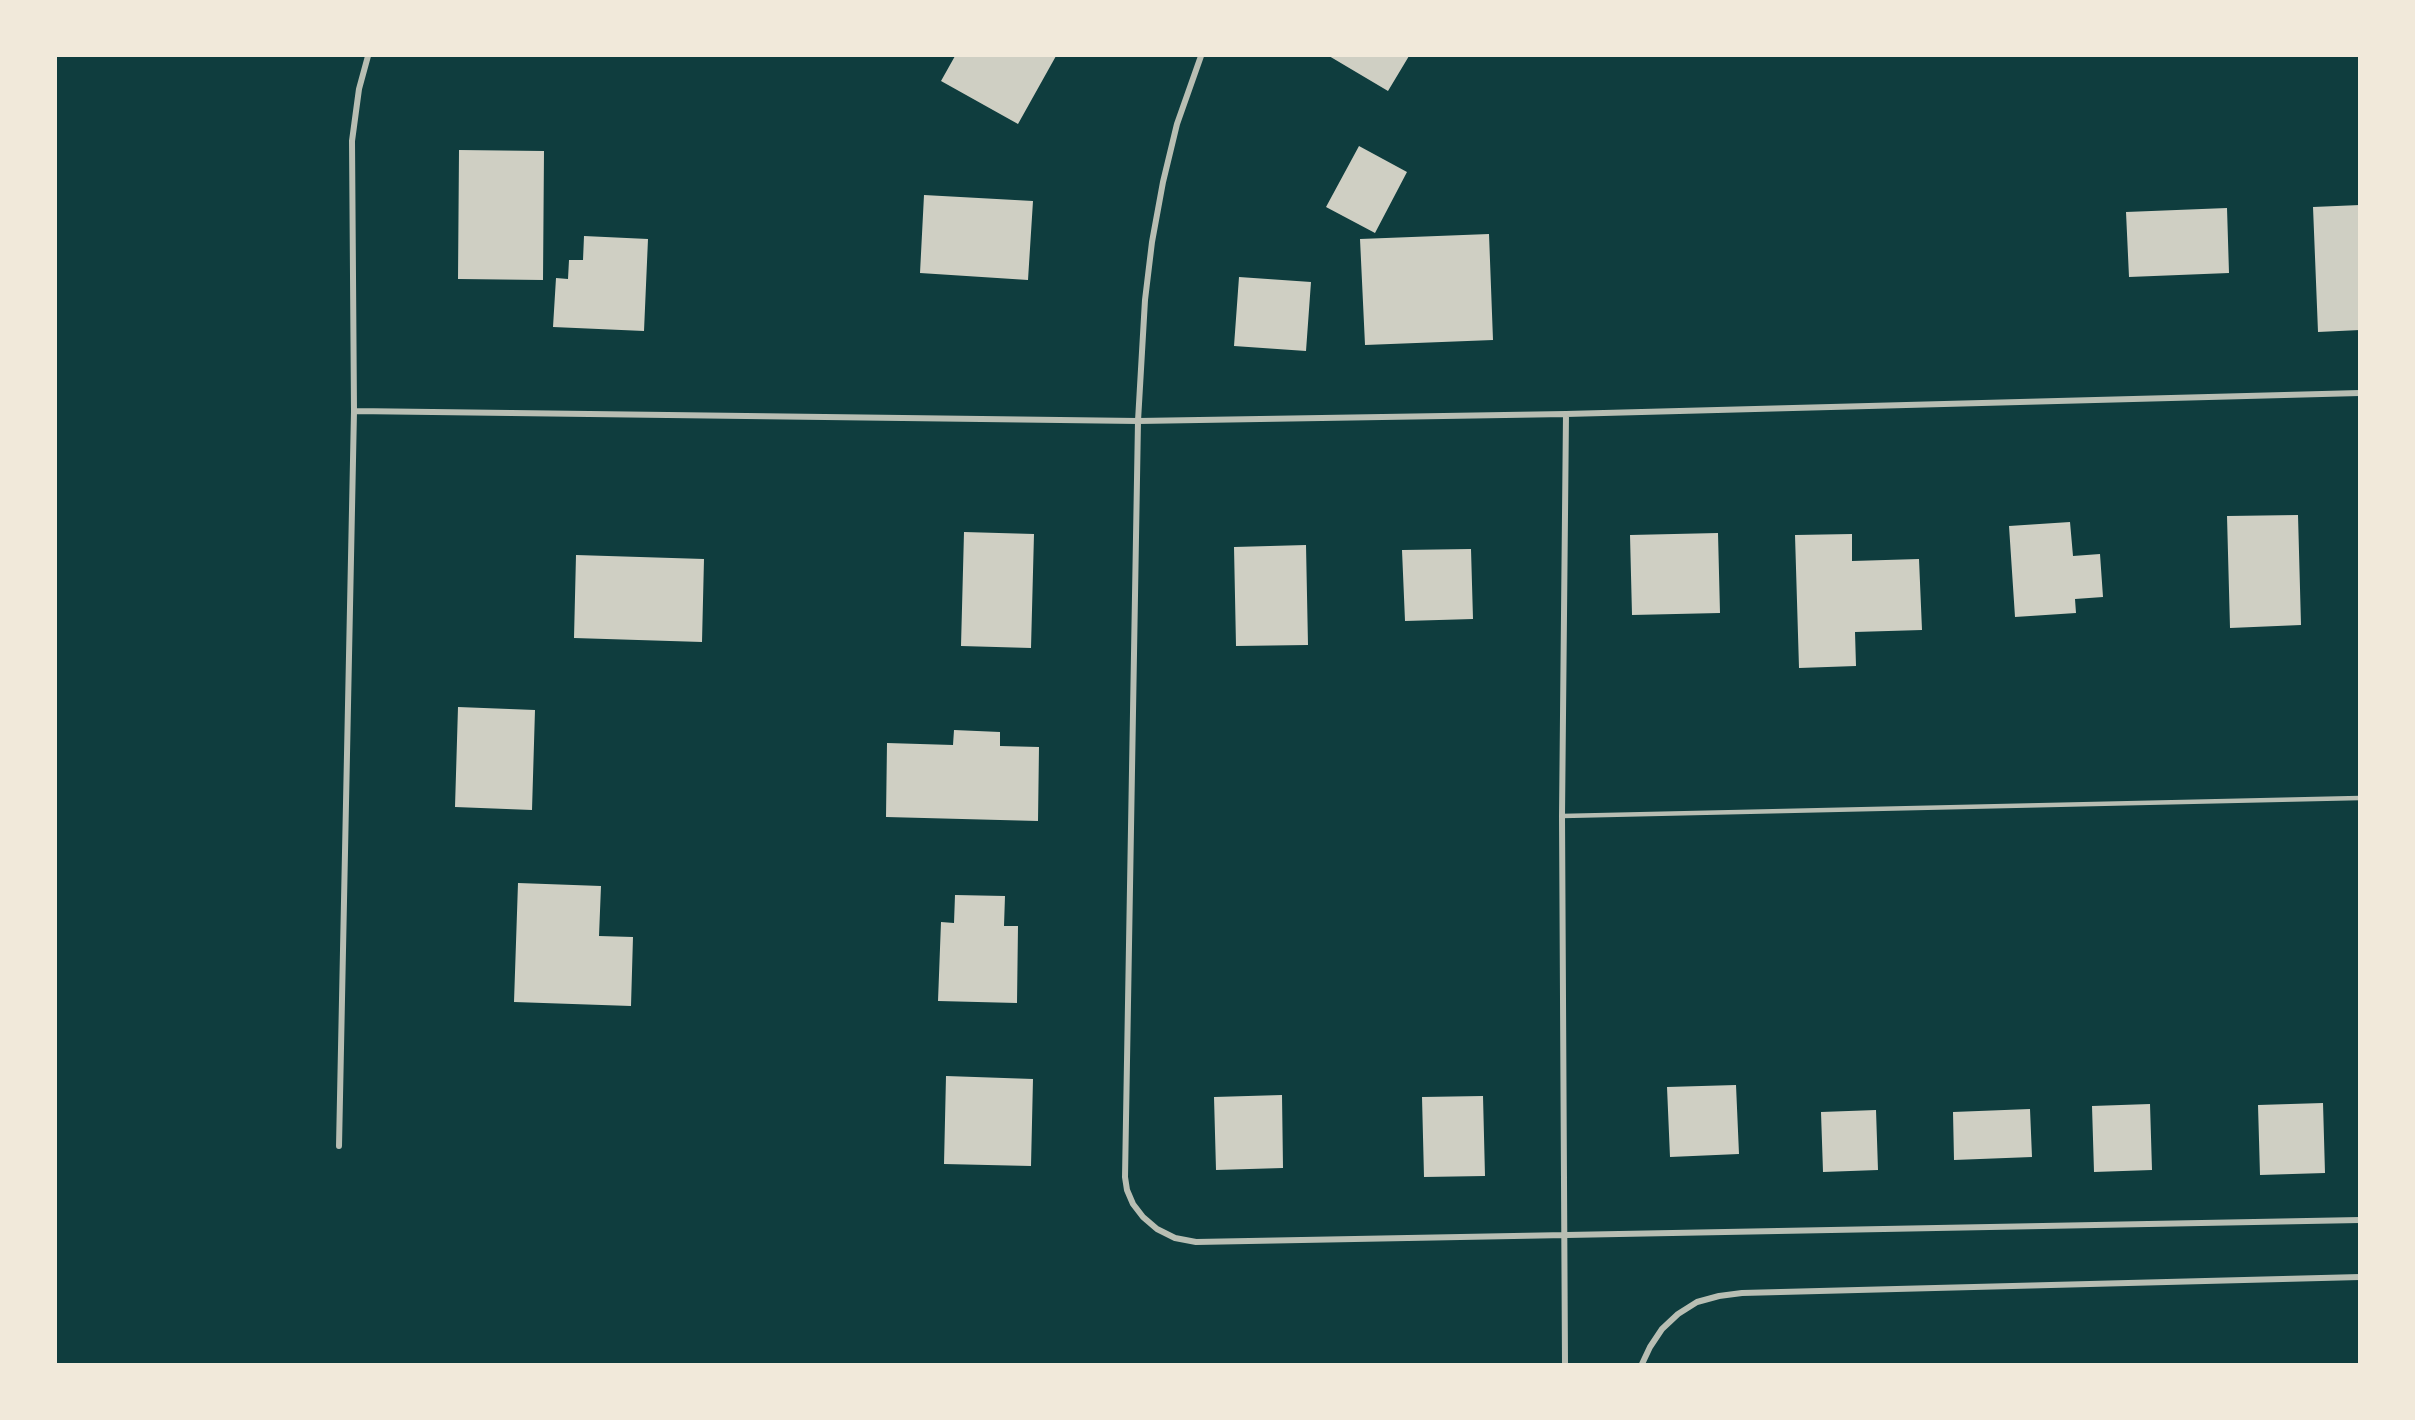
<!DOCTYPE html>
<style>
body{margin:0}
#map{position:relative;width:2415px;height:1420px;overflow:hidden;background:#0f3d3e;font-family:Helvetica,sans-serif}
canvas{display:block}
.frame{position:absolute;inset:0;border:57px solid #f1e9da;pointer-events:none}
</style>
<div id="map">
<canvas width="2415" height="1420"></canvas>
<div class="frame"></div>
</div>
<script>
const ctx = document.querySelector('canvas').getContext('2d');
ctx.lineJoin = 'round';
function fillPath(path, color) { ctx.fillStyle = color; ctx.fill(path, 'evenodd'); }
const poly = rows => new Path2D(rows.map(r => 'M' + r).join(''));
function strokePath(path, color, width, dash) { ctx.strokeStyle = color; ctx.lineWidth = width; ctx.lineCap = dash ? 'butt' : 'round'; ctx.setLineDash(dash || []); ctx.stroke(path); }
fillPath(poly([
 [955,56,1056,56,1018,124,941,81],
 [1329,56,1409,56,1388,91],
 [1359,146,1407,172,1375,233,1326,207],
 [459,150,544,151,543,280,458,279],
 [924,195,1033,201,1028,280,920,273],
 [2360,205,2360,330,2318,332,2313,207],
 [2227,208,2229,273,2129,277,2126,212],
 [1489,234,1493,340,1365,345,1360,239],
 [584,236,648,239,644,331,553,327,556,278,568,279,569,260,583,260],
 [1239,277,1311,282,1306,351,1234,346],
 [2298,515,2301,625,2230,628,2227,516],
 [2070,522,2073,556,2100,554,2103,597,2075,599,2076,613,2015,617,2009,526],
 [964,532,1034,534,1031,648,961,646],
 [1718,533,1720,613,1632,615,1630,535],
 [1852,534,1852,561,1919,559,1922,630,1855,632,1856,666,1799,668,1795,535],
 [1306,545,1308,645,1236,646,1234,547],
 [1471,549,1473,619,1405,621,1402,550],
 [576,555,704,559,702,642,574,638],
 [458,707,535,710,532,810,455,807],
 [954,730,1000,732,1000,746,1039,747,1038,821,886,817,887,743,953,745],
 [518,883,601,886,599,936,633,937,631,1006,514,1002],
 [955,895,1005,896,1004,926,1018,926,1017,1003,938,1001,941,922,954,923],
 [946,1076,1033,1079,1031,1166,944,1164],
 [1736,1085,1739,1154,1670,1157,1667,1087],
 [1282,1095,1283,1168,1216,1170,1214,1097],
 [1483,1096,1485,1176,1424,1177,1422,1097],
 [2323,1103,2325,1173,2260,1175,2258,1105],
 [2150,1104,2152,1170,2094,1172,2092,1106],
 [2030,1109,2032,1157,1954,1160,1953,1112],
 [1876,1110,1878,1170,1823,1172,1821,1112]
]), '#cfcfc3');
strokePath(poly([
 [1562,816,2360,798]
]), '#b8beb3', 4.5);
strokePath(poly([
 [1201,56,1177,124,1163,182,1152,242,1145,300,1138,421,1125,1177,1127,1190,1133,1204,1143,1217,1157,1229,1175,1238,1196,1242,2360,1220],
 [354,411,1138,421,1566,414,2360,393],
 [339,1146,354,411,352,141,359,89,368,56],
 [1565,1364,1562,816,1566,414],
 [1642,1364,1650,1347,1662,1329,1678,1314,1697,1302,1719,1296,1742,1293,2360,1277]
]), '#b8beb3', 6);
</script>
